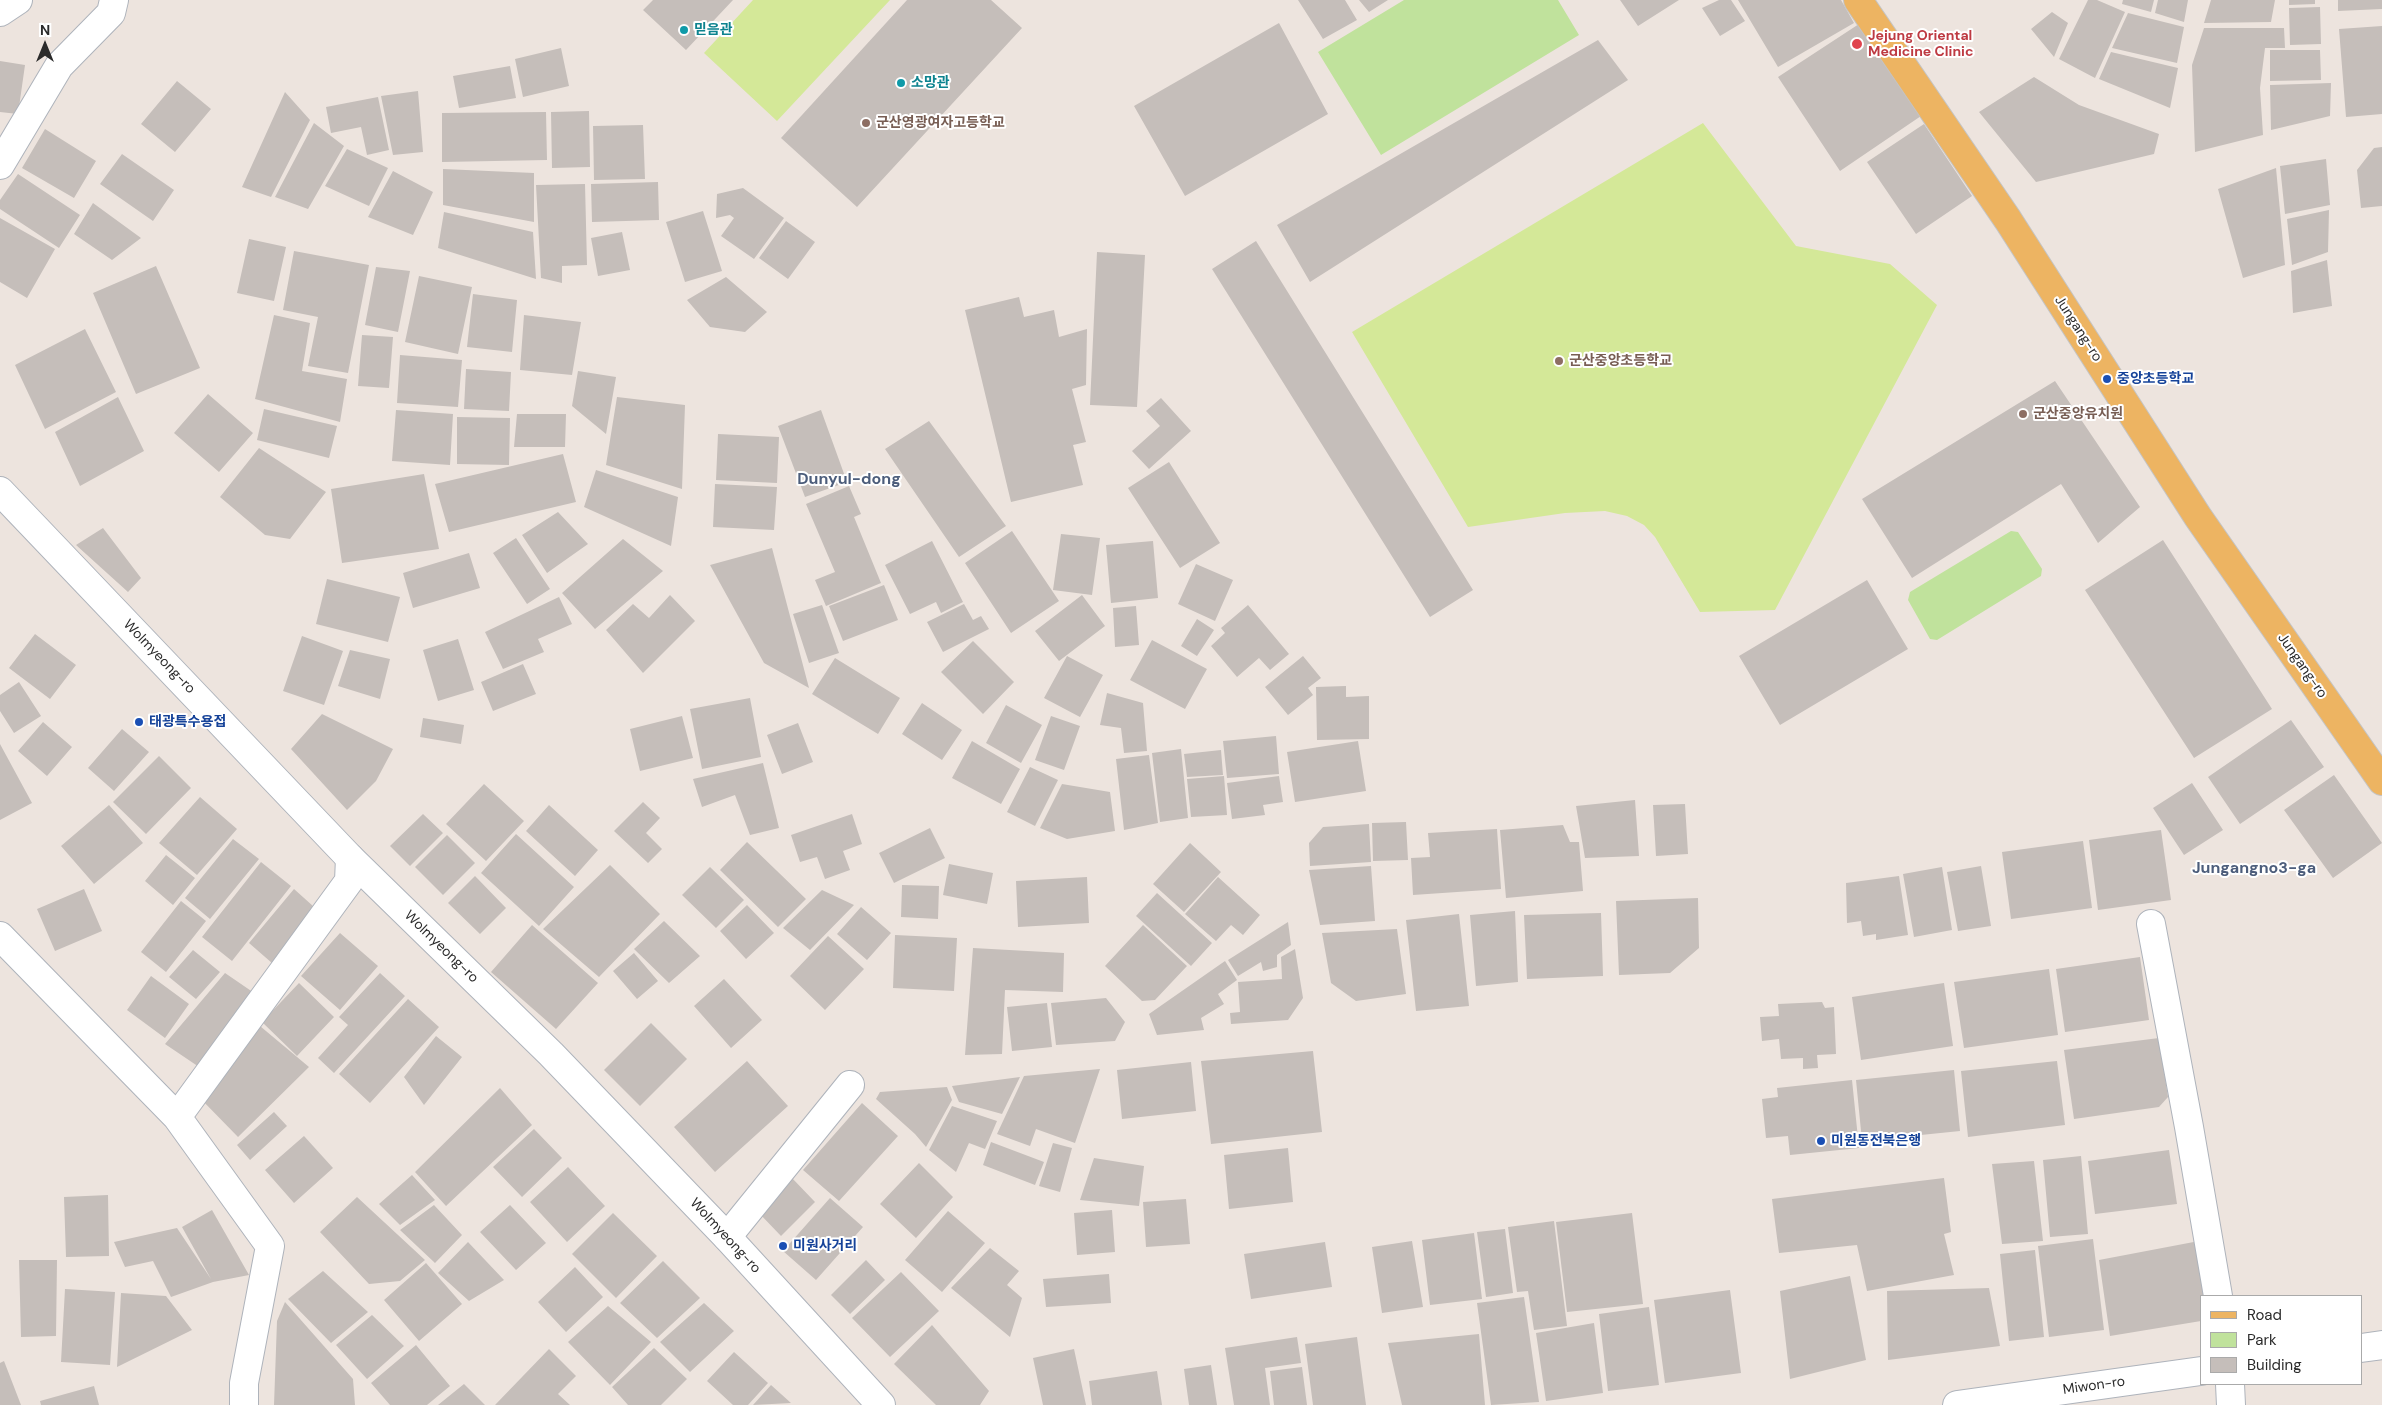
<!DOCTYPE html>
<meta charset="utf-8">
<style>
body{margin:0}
#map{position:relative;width:2382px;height:1405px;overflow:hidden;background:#ede4de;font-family:"DM Sans",sans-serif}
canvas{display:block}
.legend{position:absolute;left:2200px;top:1295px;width:162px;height:90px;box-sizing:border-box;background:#fff;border:1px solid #aaa;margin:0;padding:6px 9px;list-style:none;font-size:15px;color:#2b2b2b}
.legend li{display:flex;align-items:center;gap:10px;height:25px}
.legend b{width:25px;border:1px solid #aaa}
.north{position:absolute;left:20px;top:20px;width:50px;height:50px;-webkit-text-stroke:4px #fff;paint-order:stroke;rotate:0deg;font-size:14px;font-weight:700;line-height:20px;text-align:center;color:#2b2b2b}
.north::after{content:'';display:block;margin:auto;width:18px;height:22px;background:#2b2b2b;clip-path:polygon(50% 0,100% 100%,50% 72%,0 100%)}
</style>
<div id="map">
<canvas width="2382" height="1405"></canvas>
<ul class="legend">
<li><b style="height:6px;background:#edb462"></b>Road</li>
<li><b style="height:14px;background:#c0e29c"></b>Park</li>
<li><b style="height:14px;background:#c5beba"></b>Building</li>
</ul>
<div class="north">N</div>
</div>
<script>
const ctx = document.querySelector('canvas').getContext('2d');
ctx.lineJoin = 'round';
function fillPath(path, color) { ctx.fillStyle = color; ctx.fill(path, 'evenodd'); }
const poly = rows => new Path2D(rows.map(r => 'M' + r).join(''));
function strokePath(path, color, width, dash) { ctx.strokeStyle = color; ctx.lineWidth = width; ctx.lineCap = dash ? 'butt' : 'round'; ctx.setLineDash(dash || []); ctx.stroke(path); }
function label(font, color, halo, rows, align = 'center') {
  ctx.font = font + ' "DM Sans","Noto Sans KR",sans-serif'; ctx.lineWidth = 4; ctx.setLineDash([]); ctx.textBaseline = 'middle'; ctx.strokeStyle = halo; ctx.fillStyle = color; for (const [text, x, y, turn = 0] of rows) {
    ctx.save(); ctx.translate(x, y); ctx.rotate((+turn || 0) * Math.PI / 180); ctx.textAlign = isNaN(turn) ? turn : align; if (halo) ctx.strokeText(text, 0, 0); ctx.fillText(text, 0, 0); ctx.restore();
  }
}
fillPath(poly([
 [1404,0,1558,0,1579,35,1381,155,1318,52],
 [2011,531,2018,532,2042,569,2041,576,1937,640,1930,639,1908,600,1910,592]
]), '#c0e29c');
fillPath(poly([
 [753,0,890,0,777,121,704,53],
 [1703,123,1796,246,1890,264,1937,305,1775,610,1700,612,1655,537,1644,525,1627,516,1605,511,1565,513,1468,527,1352,332]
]), '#d4e898');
fillPath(poly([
 [653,0,733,0,686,50,643,10],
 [907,0,991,0,1022,28,857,207,781,138],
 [1298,0,1345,0,1357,20,1323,39],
 [1359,0,1388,0,1369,12],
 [1620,0,1679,0,1638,26],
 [1719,0,1731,0,1745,21,1720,36,1702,8],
 [1738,0,1841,0,1854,23,1778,67],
 [2088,0,2097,0,2125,12,2095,78,2059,59],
 [2123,0,2154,0,2151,12,2122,4],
 [2158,0,2188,0,2184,22,2155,13],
 [2211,0,2275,0,2271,22,2204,23],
 [2289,0,2315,0,2315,4,2289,5],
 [2338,0,2382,0,2382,9,2338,11],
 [2320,7,2321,44,2290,45,2289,8],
 [2052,12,2068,23,2054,57,2031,29],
 [2128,13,2184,27,2177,63,2112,48],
 [1279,23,1328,114,1185,196,1134,106],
 [1859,24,1921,116,1840,171,1778,77],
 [2382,26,2382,114,2346,117,2339,29],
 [2204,28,2284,28,2285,48,2265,48,2260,88,2263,135,2195,152,2192,65],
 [1598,40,1628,80,1310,282,1277,225],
 [561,48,569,86,523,97,515,59],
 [2270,50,2320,50,2321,80,2270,81],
 [2111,52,2178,68,2170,108,2099,79],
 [0,61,25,65,18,114,0,112],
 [510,66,516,98,459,108,453,76],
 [2034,77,2079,105,2159,134,2154,154,2036,182,1979,112],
 [177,81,211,109,175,152,141,124],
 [2331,83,2330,116,2271,130,2270,85],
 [418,91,423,152,393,155,381,96],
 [285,92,310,120,271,197,242,187],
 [378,97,389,150,367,155,361,127,331,133,326,107],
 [589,111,590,167,552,168,551,112],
 [546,112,547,160,442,162,442,113],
 [314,123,344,146,308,209,275,197],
 [1924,124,1972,196,1916,234,1867,162],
 [643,125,645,179,594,180,593,126],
 [45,129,96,161,74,198,22,168],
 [2382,147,2382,206,2361,208,2357,170,2374,148],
 [347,149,388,168,369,206,325,186],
 [122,154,174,190,153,221,100,184],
 [2326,159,2330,205,2285,214,2280,166],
 [2276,168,2285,265,2243,278,2218,189],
 [443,169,534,173,534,222,443,205],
 [393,171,433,192,413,235,368,217],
 [18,174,80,215,59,248,0,209,0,200],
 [658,182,659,220,592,222,591,184],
 [585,184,587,265,562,266,562,283,541,278,536,185],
 [743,188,784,218,754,259,721,236,734,218,730,215,716,218,717,194],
 [93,203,141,238,112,260,74,234],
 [2329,210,2328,252,2292,265,2287,219],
 [703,211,722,271,685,282,666,222],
 [444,212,533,232,536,279,438,248],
 [0,218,55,249,27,298,0,282],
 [786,221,815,242,788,279,759,258],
 [622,232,630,270,598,276,591,238],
 [249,239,286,247,274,301,237,293],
 [1256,241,1473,590,1430,617,1212,269],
 [294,251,369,265,348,373,308,366,318,317,283,310],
 [1097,252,1145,255,1137,407,1090,405],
 [2327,260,2332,306,2293,313,2291,271],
 [156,266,200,368,136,394,93,293],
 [376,267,410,271,398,332,365,325],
 [419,276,472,287,458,354,405,342],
 [726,277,767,312,745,332,710,327,687,300],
 [473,294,517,300,512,352,467,347],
 [1019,297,1024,317,1054,310,1059,337,1087,329,1086,385,1072,389,1086,442,1073,445,1083,485,1011,502,965,310],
 [274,315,310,323,302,371,347,379,340,422,255,399],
 [524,315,581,322,572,375,520,370],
 [85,329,116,392,45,429,15,365],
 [362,335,393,337,389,388,358,386],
 [400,355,462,360,458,407,397,403],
 [466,369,511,372,509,411,464,409],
 [578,371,616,377,606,434,572,406],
 [2055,381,2140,507,2098,543,2061,484,1912,578,1862,499],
 [208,394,253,433,219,472,174,433],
 [118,397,144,451,80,486,55,432],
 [617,397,685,405,682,489,606,465],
 [1161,398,1191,431,1149,469,1132,451,1160,426,1146,411],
 [264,409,337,426,329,458,257,440],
 [396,410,453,414,450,465,392,461],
 [821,410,847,482,805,497,778,426],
 [517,414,566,414,565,447,514,447],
 [457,417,510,418,509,465,457,464],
 [929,421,1006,526,959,557,885,449],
 [718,434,779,437,777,483,716,480],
 [259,448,326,492,290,539,265,535,220,497],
 [563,454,576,502,449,532,435,484],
 [1169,462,1220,543,1180,568,1128,488],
 [596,470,678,497,671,546,584,507],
 [424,474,439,549,342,563,331,489],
 [715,484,777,487,774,530,713,527],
 [849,486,861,514,854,517,881,583,826,606,815,580,835,572,806,504],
 [558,512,588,544,547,573,522,535],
 [103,528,141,578,128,592,76,545],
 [1012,531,1059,601,1011,633,965,563],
 [1061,534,1100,538,1092,595,1053,590],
 [516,538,550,589,527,604,493,553],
 [623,539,663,571,595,629,562,593],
 [2163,540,2272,709,2194,758,2085,590],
 [932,541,963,602,941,613,936,602,910,614,885,565],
 [1153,541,1158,598,1111,603,1106,545],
 [772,548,809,688,764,663,710,565],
 [469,553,480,588,413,608,403,573],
 [1196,564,1233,580,1215,621,1178,604],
 [327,579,400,597,388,642,316,624],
 [1867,580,1908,649,1780,725,1739,656],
 [884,585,898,620,843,641,829,606],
 [670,595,695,621,643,673,606,630,633,604,649,618],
 [1082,595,1105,626,1059,661,1035,631],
 [559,597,572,624,538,639,544,652,503,669,485,632],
 [964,604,973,620,981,616,989,629,943,652,927,622],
 [822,605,839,653,809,663,793,614],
 [1248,605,1289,654,1270,670,1259,658,1237,677,1211,646,1225,633,1221,628],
 [1136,606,1139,645,1115,647,1113,608],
 [1197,619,1214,630,1197,656,1181,646],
 [35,634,76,665,50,699,9,668],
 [302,636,343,651,324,705,283,691],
 [458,639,474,690,438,701,423,650],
 [1152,640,1207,669,1185,709,1130,680],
 [973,641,1014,682,983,714,941,672],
 [350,650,390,659,380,699,338,686],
 [1067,656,1103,675,1080,717,1044,698],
 [1303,656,1321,678,1308,688,1313,695,1288,715,1265,687],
 [835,658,900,698,878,734,812,694],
 [523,664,536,694,493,711,481,682],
 [19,682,41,716,14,733,0,711,0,695],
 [1346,686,1346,697,1369,696,1369,739,1317,740,1316,687],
 [1107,693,1143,703,1147,751,1124,753,1121,728,1100,725],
 [750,698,761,757,702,769,690,709],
 [922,703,962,730,942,760,902,734],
 [1006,705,1042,725,1021,763,986,743],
 [322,714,393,749,376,781,347,810,291,749],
 [682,716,693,758,640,771,630,729],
 [1051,716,1080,726,1064,770,1035,760],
 [423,718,464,725,461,744,420,737],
 [2291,720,2324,767,2240,824,2208,777],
 [43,722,72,747,47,776,18,751],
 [798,723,813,762,782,774,767,735],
 [122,729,149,752,114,791,88,768],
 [1276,736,1279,774,1227,778,1223,741],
 [972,741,1020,769,1001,804,952,778],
 [1358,741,1366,791,1295,802,1287,752],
 [0,744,32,803,0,820],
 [1181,749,1188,818,1160,822,1152,753],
 [1221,750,1223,775,1187,777,1184,754],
 [1149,755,1158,823,1124,830,1116,759],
 [159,756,191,788,146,834,113,802],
 [763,763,779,828,750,835,735,795,702,807,693,779],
 [1030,767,1058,780,1035,826,1007,812],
 [2334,775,2382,843,2333,878,2284,810],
 [1224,776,1227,815,1191,817,1187,779],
 [1279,776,1283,802,1263,805,1265,815,1232,819,1227,783],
 [2192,783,2223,830,2184,855,2153,808],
 [484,784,524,821,486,861,446,824],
 [1062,784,1110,792,1115,831,1067,839,1040,828],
 [200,797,237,829,197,875,159,843],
 [1635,800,1639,856,1585,858,1576,806],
 [643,802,660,818,646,833,662,849,648,863,614,831],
 [1685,804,1688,854,1656,856,1653,805],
 [109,805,143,843,94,884,61,846],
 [549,805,598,850,575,876,526,831],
 [423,814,443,833,410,866,390,846],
 [852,814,862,844,843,851,850,870,825,879,817,857,800,862,791,835],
 [1406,822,1408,860,1373,861,1372,823],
 [1369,824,1371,862,1310,866,1309,843,1323,827],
 [1563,825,1570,842,1579,842,1583,891,1506,898,1500,830],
 [930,828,945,858,894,883,879,853],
 [1497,829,1501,889,1413,895,1411,858,1430,857,1428,833],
 [2161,830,2171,900,2098,910,2089,840],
 [516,834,574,887,539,926,481,873],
 [447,835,475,863,443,895,415,867],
 [233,839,259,859,210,919,185,898],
 [2083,841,2092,908,2011,919,2002,852],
 [747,842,806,899,778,927,720,870],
 [1190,843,1221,872,1184,912,1153,884],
 [166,855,195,878,173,905,145,881],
 [261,862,291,886,232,961,202,937],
 [949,864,993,873,987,904,943,895],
 [610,865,660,914,599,977,543,929],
 [1371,866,1375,921,1320,925,1309,870],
 [1981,866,1991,926,1958,931,1947,872],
 [710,867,744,900,716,928,682,895],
 [1942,867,1952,930,1914,937,1903,874],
 [475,876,506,908,480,934,448,903],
 [1899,876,1908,935,1876,940,1876,934,1863,936,1861,921,1847,923,1846,883],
 [1087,877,1089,923,1018,927,1016,881],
 [1218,877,1260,915,1243,935,1231,925,1216,941,1185,914],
 [902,885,939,886,938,919,901,917],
 [84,889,102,931,55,951,37,909],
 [294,889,323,915,280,970,249,943],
 [822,890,854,905,810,950,783,928],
 [1157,893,1212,943,1191,966,1136,916],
 [1698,898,1699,948,1670,973,1619,975,1616,901],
 [181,901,206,921,166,972,141,952],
 [747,905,774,933,746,959,720,931],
 [861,907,891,933,867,960,837,934],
 [1515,911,1518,982,1476,986,1470,915],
 [1601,913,1603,976,1527,979,1524,915],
 [1459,914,1469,1006,1416,1011,1406,920],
 [664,921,700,956,669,983,634,949],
 [1288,922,1291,945,1277,955,1277,967,1263,971,1261,962,1238,976,1228,960],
 [532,925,598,983,556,1029,491,972],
 [1143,925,1187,966,1155,1000,1142,1001,1105,966],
 [1397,929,1406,994,1356,1001,1331,983,1322,933],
 [340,933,378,966,340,1010,301,976],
 [895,935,957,938,954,991,893,988],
 [828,936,864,969,825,1010,790,976],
 [973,948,1064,953,1063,992,1005,990,1002,1054,965,1055],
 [1295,949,1303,998,1288,1020,1231,1024,1230,1013,1240,1012,1238,982,1282,979,1281,957],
 [193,950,220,972,196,999,169,977],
 [634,953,658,981,637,999,613,971],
 [2140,957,2149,1020,2065,1032,2056,969],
 [1225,961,1237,980,1218,994,1224,1004,1201,1018,1204,1030,1157,1035,1149,1014],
 [2049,969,2058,1035,1964,1048,1954,982],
 [225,973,260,997,205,1071,165,1044],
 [380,973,405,996,334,1073,318,1058,348,1025,339,1017],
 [151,976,189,1004,165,1038,127,1010],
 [724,979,762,1020,731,1048,694,1006],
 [299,983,334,1017,297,1056,262,1022],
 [1944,983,1953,1046,1861,1060,1852,997],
 [1106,998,1125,1022,1115,1041,1056,1045,1051,1003],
 [408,999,439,1027,370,1103,339,1074],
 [1822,1002,1825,1008,1834,1007,1836,1054,1817,1055,1818,1068,1803,1069,1803,1058,1781,1059,1779,1039,1762,1041,1760,1017,1779,1016,1778,1004],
 [1047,1003,1052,1047,1012,1051,1007,1007],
 [254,1021,309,1067,238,1137,198,1096],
 [651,1023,687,1059,640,1106,604,1070],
 [436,1036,462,1057,424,1105,404,1077],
 [2159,1038,2168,1097,2159,1107,2074,1119,2064,1050],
 [1313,1051,1322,1132,1211,1144,1201,1061],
 [747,1061,788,1106,715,1172,674,1127],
 [2057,1061,2065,1125,1968,1137,1961,1071],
 [1191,1062,1196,1111,1122,1119,1117,1070],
 [1100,1069,1075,1143,1036,1129,1030,1146,997,1134,1024,1076],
 [1954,1070,1960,1131,1862,1141,1856,1080],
 [1020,1077,1002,1114,959,1102,952,1086],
 [1852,1080,1859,1148,1790,1155,1788,1136,1766,1138,1762,1099,1778,1097,1777,1088],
 [947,1087,952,1100,926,1147,915,1134,876,1099,880,1092],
 [500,1088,532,1125,446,1206,415,1172],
 [862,1103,898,1136,839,1201,803,1170],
 [952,1106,997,1121,985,1149,969,1143,956,1172,929,1150],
 [274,1112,287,1126,250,1160,237,1145],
 [534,1129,562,1158,522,1197,493,1167],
 [304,1136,333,1168,294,1203,265,1170],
 [991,1142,1044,1162,1035,1185,983,1165],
 [1053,1143,1072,1148,1060,1192,1039,1186],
 [1288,1148,1293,1202,1229,1209,1224,1155],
 [2169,1150,2177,1204,2095,1214,2088,1161],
 [2081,1156,2088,1234,2050,1237,2043,1160],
 [1094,1158,1144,1166,1139,1206,1080,1200],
 [2034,1161,2043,1241,2002,1244,1992,1164],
 [919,1163,953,1197,916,1238,880,1204],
 [568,1167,605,1206,567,1242,530,1202],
 [412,1175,435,1200,400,1225,379,1204],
 [792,1178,815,1202,781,1236,758,1212],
 [1944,1178,1951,1232,1944,1234,1954,1275,1867,1291,1857,1245,1779,1253,1772,1199],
 [108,1195,109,1256,66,1257,64,1197],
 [357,1197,425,1260,400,1281,369,1284,320,1232],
 [830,1198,863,1227,816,1280,783,1251],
 [1186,1199,1190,1244,1146,1247,1143,1202],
 [434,1205,462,1235,435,1263,400,1230],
 [510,1205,546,1243,516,1270,480,1232],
 [212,1210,249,1275,213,1282,171,1297,153,1261,125,1267,114,1242,177,1228,211,1279,182,1227],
 [1112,1210,1115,1252,1077,1255,1074,1213],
 [948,1211,985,1243,942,1292,905,1260],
 [613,1213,657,1256,616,1298,572,1254],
 [1632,1213,1643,1304,1567,1312,1556,1222],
 [1554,1221,1567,1326,1534,1330,1528,1291,1517,1292,1508,1227],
 [1505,1229,1513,1293,1486,1297,1477,1232],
 [1474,1233,1482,1299,1430,1305,1422,1240],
 [2093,1239,2104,1330,2049,1337,2038,1246],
 [1412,1241,1423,1307,1382,1313,1372,1247],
 [2199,1241,2208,1296,2201,1296,2201,1321,2110,1336,2099,1260],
 [468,1242,504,1280,469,1301,438,1273],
 [1325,1242,1332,1287,1251,1299,1244,1254],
 [990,1248,1019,1271,1007,1285,1022,1298,1010,1337,951,1288],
 [2035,1250,2044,1337,2009,1341,2000,1254],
 [19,1260,57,1260,56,1336,21,1337],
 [866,1260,885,1280,850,1314,831,1295],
 [663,1261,700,1298,657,1338,620,1303],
 [426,1263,462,1304,419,1341,384,1300],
 [575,1267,603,1297,566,1332,538,1302],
 [323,1271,368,1312,331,1343,288,1299],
 [901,1272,939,1311,890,1357,852,1318],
 [1109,1274,1111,1303,1046,1307,1043,1279],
 [1850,1276,1866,1360,1790,1379,1780,1291],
 [1989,1288,2000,1346,1888,1360,1887,1291],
 [65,1289,115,1292,110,1365,61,1362],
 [1730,1290,1741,1373,1665,1383,1654,1300],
 [121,1293,166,1296,192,1330,117,1367],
 [1524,1297,1539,1402,1491,1405,1477,1303],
 [285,1302,353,1379,355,1405,274,1405,277,1321],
 [704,1303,734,1331,690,1372,660,1342],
 [608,1306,651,1342,610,1385,568,1342],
 [1649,1307,1659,1385,1608,1391,1599,1314],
 [372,1315,404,1346,367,1379,336,1345],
 [1594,1323,1603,1393,1546,1401,1536,1333],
 [932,1325,989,1391,980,1405,936,1405,894,1364],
 [1479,1334,1485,1405,1402,1405,1388,1343],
 [1297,1337,1301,1363,1265,1368,1270,1405,1234,1405,1225,1348],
 [1357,1337,1366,1405,1313,1405,1305,1344],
 [416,1345,450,1386,427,1405,390,1405,371,1383],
 [654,1348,687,1379,661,1405,628,1405,612,1387],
 [549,1349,576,1376,558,1394,570,1405,495,1405],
 [1074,1349,1086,1405,1043,1405,1033,1358],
 [734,1352,768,1383,748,1405,733,1405,707,1381],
 [4,1361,21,1405,0,1405,0,1363],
 [1211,1365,1217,1405,1189,1405,1184,1369],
 [1302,1367,1307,1405,1274,1405,1270,1371],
 [1157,1371,1162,1405,1092,1405,1089,1381],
 [464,1384,485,1405,438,1405],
 [771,1385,791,1403,753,1405],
 [94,1386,99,1405,41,1405,40,1401]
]), '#c5beba');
const minor = poly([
 [0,12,18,0],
 [0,165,59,66,111,13,114,0],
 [2151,924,2189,1127,2218,1296],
 [0,936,177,1117,270,1246,244,1383,244,1405],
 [177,1117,349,881,350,858],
 [727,1237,850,1085],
 [2230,1384,2231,1405]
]);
const tertiary = poly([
 [0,491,350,858,551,1054,727,1237,881,1405],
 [2361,1348,2382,1345],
 [1957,1405,2201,1371]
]);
const primary = poly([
 [1858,0,2008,220,2198,517,2382,781]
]);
strokePath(minor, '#aeb3bb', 30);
strokePath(tertiary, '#aeb3bb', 30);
strokePath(primary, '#c4c4c4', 30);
strokePath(minor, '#fff', 28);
strokePath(tertiary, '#fff', 28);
strokePath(primary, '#edb462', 28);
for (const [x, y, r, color] of [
 [684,30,5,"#0f9aa8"],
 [1857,44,6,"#e0444e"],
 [901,83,5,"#0f9aa8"],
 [866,123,5,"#8d6e63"],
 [1559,361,5,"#8d6e63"],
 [2107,379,5,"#1a4fb4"],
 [2023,414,5,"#8d6e63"],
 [139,722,5,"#1a4fb4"],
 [1821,1141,5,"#1a4fb4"],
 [783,1246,5,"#1a4fb4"]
]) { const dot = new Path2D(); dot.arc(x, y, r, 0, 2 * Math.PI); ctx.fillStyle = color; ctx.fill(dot); strokePath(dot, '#fff', 2); }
label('bold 14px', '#0d838f', '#fff', [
 ["믿음관",694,30],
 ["소망관",911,83]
], 'left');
label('bold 14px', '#be3a42', '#fff', [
 ["Jejung Oriental",1868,36],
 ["Medicine Clinic",1868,52]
], 'left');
label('bold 14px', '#785e54', '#fff', [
 ["군산영광여자고등학교",876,123],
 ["군산중앙초등학교",1569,361],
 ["군산중앙유치원",2033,414]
], 'left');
label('14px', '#2b2b2b', '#fff', [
 ["Jungang-ro",2078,329,57],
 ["Wolmyeong-ro",159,657,46],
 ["Jungang-ro",2302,666,55],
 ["Wolmyeong-ro",441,947,44],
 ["Wolmyeong-ro",725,1236,47],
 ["Miwon-ro",2094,1386,-8]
]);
label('bold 14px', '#164399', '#fff', [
 ["중앙초등학교",2117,379],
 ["태광특수용접",149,722],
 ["미원동전북은행",1831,1141],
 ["미원사거리",793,1246]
], 'left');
label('bold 16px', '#4c5d7b', '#fff', [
 ["Dunyul-dong",849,480],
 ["Jungangno3-ga",2254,869]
]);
</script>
